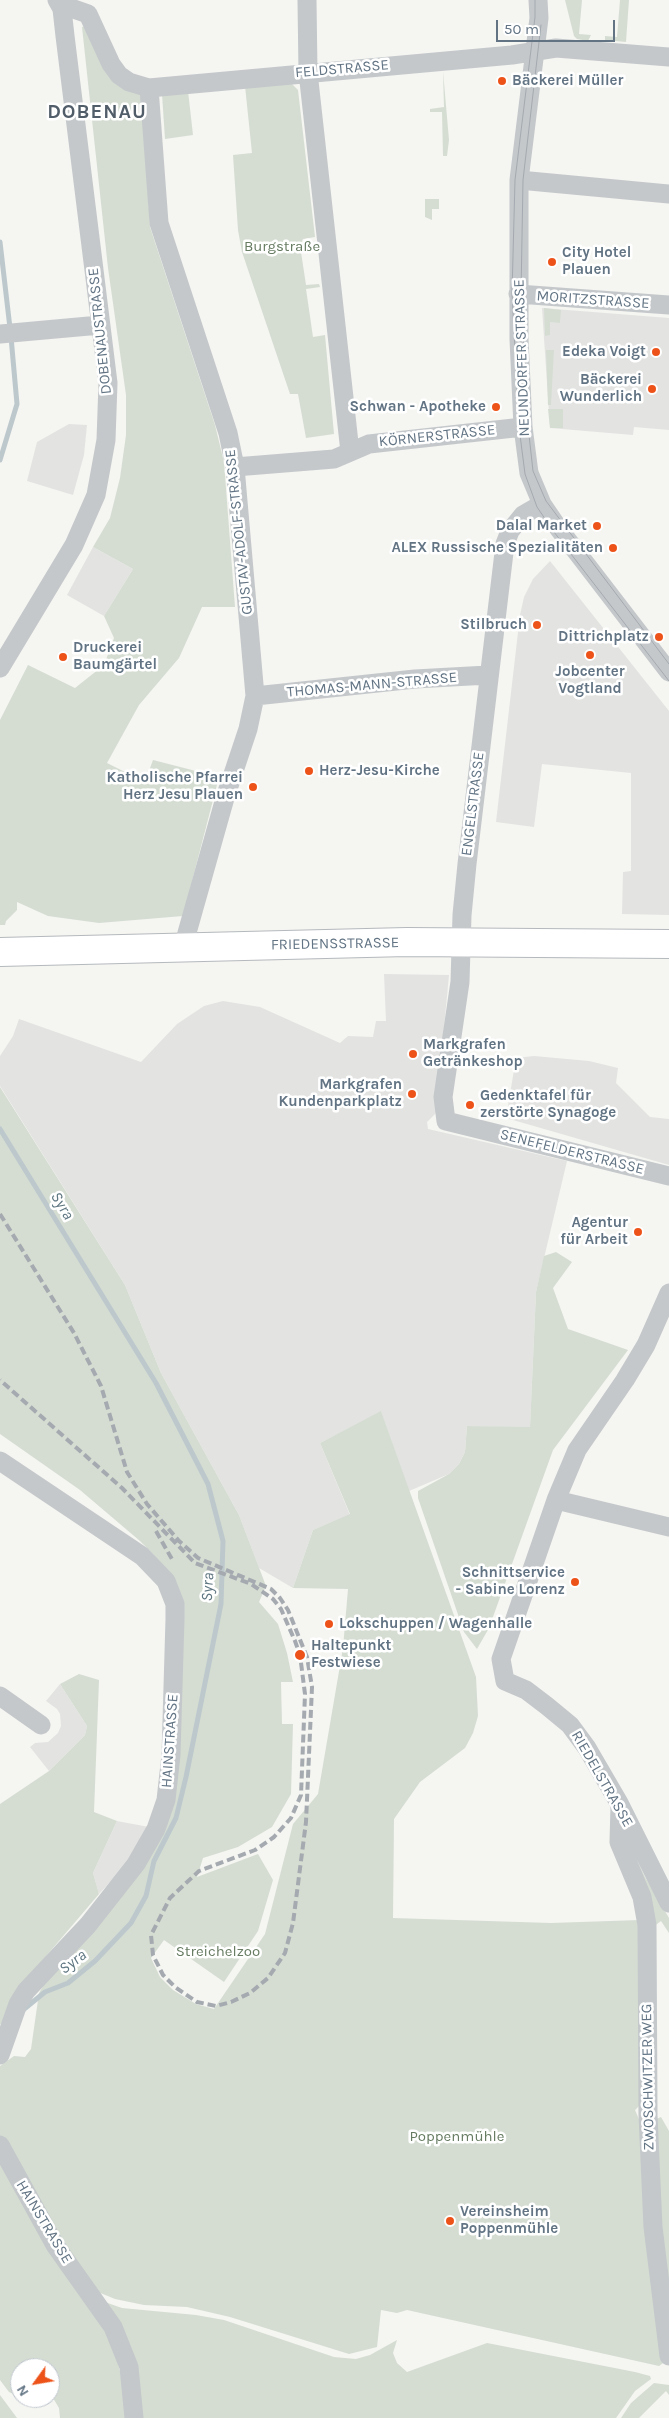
<!DOCTYPE html>
<meta charset="utf-8">
<style>
body{margin:0}
#map{position:relative;width:669px;height:2418px;overflow:hidden;background:#f5f5f1;font-family:Karla,sans-serif}
canvas{display:block}
.north{position:absolute;left:10px;top:2358px;width:50px;height:50px;box-sizing:border-box;background:#fff;border:1px solid #c0c7ce;border-radius:50%;rotate:238deg;font-size:14px;font-weight:700;line-height:20px;text-align:center;color:#627484}
.north::after{content:'';display:block;margin:auto;width:18px;height:22px;background:#ed5319;clip-path:polygon(50% 0,100% 100%,50% 72%,0 100%)}
.scale{position:absolute;left:496px;top:20px;width:119px;height:22px;box-sizing:border-box;border:2px solid #627484;border-top:0;padding-left:6px;font-size:15px;line-height:18px;white-space:nowrap;color:#627484;-webkit-text-stroke:4px #fff;paint-order:stroke}
</style>
<div id="map">
<canvas width="669" height="2418"></canvas>
<div class="north">N</div>
<div class="scale">50 m</div>
</div>
<script>
const ctx = document.querySelector('canvas').getContext('2d');
ctx.lineJoin = 'round';
function fillPath(path, color) { ctx.fillStyle = color; ctx.fill(path, 'evenodd'); }
const poly = rows => new Path2D(rows.map(r => 'M' + r).join(''));
function strokePath(path, color, width, dash) { ctx.strokeStyle = color; ctx.lineWidth = width; ctx.lineCap = dash ? 'butt' : 'round'; ctx.setLineDash(dash || []); ctx.stroke(path); }
function label(font, color, halo, rows, align = 'center') {
  ctx.font = font + ' Karla,sans-serif'; ctx.lineWidth = 5; ctx.setLineDash([]); ctx.textBaseline = 'middle'; ctx.strokeStyle = halo; ctx.fillStyle = color; for (const [text, x, y, turn = 0] of rows) {
    ctx.save(); ctx.translate(x, y); ctx.rotate((+turn || 0) * Math.PI / 180); ctx.textAlign = isNaN(turn) ? turn : align; if (halo) ctx.strokeText(text, 0, 0); ctx.fillText(text, 0, 0); ctx.restore();
  }
}
fillPath(poly([
 [542,308,669,318,669,430,634,427,633,435,550,428],
 [69,424,87,425,84,455,73,495,27,481,37,442],
 [93,547,133,569,104,616,67,595],
 [550,561,669,711,669,915,622,914,623,872,631,871,631,773,542,764,534,827,496,822,520,615,524,597,533,579],
 [384,974,449,975,436,1113,427,1122,428,1129,567,1161,536,1292,530,1428,467,1426,465,1452,459,1464,449,1474,409,1491,381,1412,320,1443,350,1515,313,1530,293,1588,259,1568,239,1515,161,1373,125,1285,0,1086,0,1056,13,1036,19,1019,141,1062,177,1024,204,1006,223,1001,260,1007,340,1043,348,1036,373,1037,376,1021,386,1021],
 [534,1056,589,1061,618,1068,616,1083,650,1117,669,1119,669,1165,506,1118,516,1058],
 [60,1684,87,1726,85,1735,49,1771,30,1747,35,1743,48,1742,58,1733,61,1726,60,1714,57,1709,46,1701],
 [117,1821,149,1827,125,1866,99,1894,93,1873]
]), '#e3e4e2');
fillPath(poly([
 [565,0,582,0,579,34,591,35,588,41,577,39,574,36],
 [620,0,629,0,626,42,605,40,605,36,617,37],
 [85,26,142,95,150,227,215,425,224,462,235,607,202,607,179,658,139,705,107,763,145,782,153,760,219,777,183,916,99,923,48,916,17,902,17,910,6,921,5,925,0,925,0,720,28,665,75,688,104,665,114,638,104,616,133,569,93,547,110,518,120,478,126,435,126,395,108,268,82,27],
 [443,71,449,140,447,156,443,156,442,112,430,112,430,109,444,107],
 [290,82,298,90,315,237,303,239,300,245,316,244,316,250,301,252,306,285,319,284,320,287,306,289,313,337,325,335,334,434,306,438,298,394,290,394,242,252,238,230,233,155,252,153,245,86],
 [188,91,193,135,165,139,162,94],
 [425,199,439,199,439,209,432,209,432,220,425,217],
 [544,308,561,310,560,323,550,322,550,335,545,336],
 [546,350,554,350,551,405,548,405],
 [548,409,563,409,563,428,550,428],
 [0,1087,125,1285,161,1373,239,1515,266,1586,259,1602,278,1624,287,1653,293,1682,281,1682,282,1724,293,1724,291,1794,272,1827,238,1847,203,1858,197,1877,258,1854,273,1880,258,1931,224,1982,164,1940,151,1958,160,1977,173,1990,196,2004,214,2009,265,1934,293,1824,318,1794,343,1648,348,1589,293,1588,313,1530,350,1514,320,1443,381,1411,476,1677,478,1716,473,1733,465,1748,420,1782,394,1819,393,1918,551,1923,640,1920,641,2104,635,2110,644,2131,666,2361,659,2366,407,2310,397,2313,381,2310,377,2347,349,2354,230,2317,187,2307,144,2305,115,2299,98,2292,109,2332,121,2363,129,2418,60,2418,59,2408,53,2398,50,2398,50,2368,20,2368,20,2397,9,2392,0,2380,0,2066,14,2056,25,2057,31,2049,39,1993,53,1969,152,1847,183,1618,154,1555,140,1541,80,1490,0,1434],
 [556,1252,572,1262,553,1288,568,1329,628,1350,553,1450,489,1628,477,1649,464,1632,418,1498,418,1491,449,1474,459,1464,465,1452,467,1426,530,1427,536,1292,544,1256],
 [79,1674,99,1680,94,1812,117,1821,93,1873,99,1894,47,1955,35,1979,0,2025,0,1804,49,1771,85,1735,87,1726,60,1684],
 [632,1849,645,1877,669,1918,669,1933,661,1921,653,1927,651,1940],
 [661,2117,669,2131,669,2289,664,2290,654,2120],
 [99,2300,122,2308,196,2315,224,2320,334,2357,356,2359,370,2355,397,2340,393,2353,397,2363,407,2372,487,2343,635,2372,650,2376,651,2379,635,2391,616,2418,134,2418],
 [654,2383,669,2385,669,2395,666,2391,639,2418,621,2418,631,2403],
 [0,2395,17,2418,0,2418]
]), '#d5ddd2');
strokePath(poly([
 [0,242,10,328],
 [0,460,17,404,11,337],
 [0,1129,156,1383,208,1484,223,1541,221,1604,186,1777,176,1818,154,1861,146,1896,131,1923,95,1961,68,1983,45,1992,23,2010]
]), '#bdc8cd', 5);
const primary = poly([
 [0,952,407,942,669,944]
]);
strokePath(primary, '#b5b9bd', 30);
strokePath(poly([
 [307,0,308,72,350,452],
 [538,0,539,18,519,180,519,339,523,427,529,473,542,504,559,529,669,672],
 [62,9,71,8,88,14,111,64,119,75,129,82,149,88,512,55,556,48,669,57],
 [149,88,159,223,228,433,235,467,255,696,248,729,225,798,183,947],
 [519,180,669,194],
 [518,294,669,305],
 [0,334,100,325],
 [235,467,334,459,369,444,523,427],
 [542,504,523,515,510,531,505,544,467,864,462,915,460,982,443,1097,446,1121,669,1176],
 [0,668,74,545,96,495,106,440,108,383,65,36,62,9,57,0],
 [255,696,415,679,488,675],
 [669,1293,646,1345,625,1380,577,1450,556,1500,501,1659,505,1681,526,1690,547,1706,570,1725,587,1748,619,1803,669,1903],
 [0,1461,142,1556,166,1581,175,1604,175,1619,171,1755,166,1800,156,1829,136,1864,88,1925,26,1991,18,2004,0,2055],
 [556,1500,669,1527],
 [0,1696,41,1725],
 [620,1806,619,1842,642,1897,647,1925,648,2115,653,2227,669,2356],
 [0,2145,55,2245,113,2327,129,2367,134,2418]
]), '#c4c8cb', 19);
strokePath(primary, '#fff', 28);
strokePath(poly([
 [535,0,535,17,515,180,512,293,519,427,525,474,537,507,554,532,669,681],
 [541,25,523,180,521,294,528,426,533,471,546,501,669,664]
]), '#a4aab0', 1);
strokePath(poly([
 [0,1214,74,1333,101,1386,127,1472,147,1504,179,1541,198,1558,271,1589,280,1598,288,1610,307,1657,312,1687,306,1822,293,1923,285,1953,268,1978,250,1993,231,2002,216,2006,197,2002,175,1987,163,1975,153,1955,151,1935,170,1898,199,1871,255,1850,274,1837,291,1818,301,1795,305,1694,300,1655,295,1641,281,1609,273,1599,251,1584,195,1563,122,1488,0,1380],
 [156,1531,173,1561]
]), '#a4aab0', 4, [8, 4]);
for (const [x, y, r, color] of [
 [502,81,5,"#ed5319"],
 [552,262,5,"#ed5319"],
 [656,352,5,"#ed5319"],
 [652,389,5,"#ed5319"],
 [496,407,5,"#ed5319"],
 [597,526,5,"#ed5319"],
 [613,548,5,"#ed5319"],
 [537,625,5,"#ed5319"],
 [659,637,5,"#ed5319"],
 [590,655,5,"#ed5319"],
 [63,657,5,"#ed5319"],
 [309,771,5,"#ed5319"],
 [253,787,5,"#ed5319"],
 [413,1054,5,"#ed5319"],
 [412,1094,5,"#ed5319"],
 [470,1105,5,"#ed5319"],
 [638,1232,5,"#ed5319"],
 [575,1582,5,"#ed5319"],
 [329,1624,5,"#ed5319"],
 [300,1655,6,"#ed5319"],
 [450,2221,5,"#ed5319"]
]) { const dot = new Path2D(); dot.arc(x, y, r, 0, 2 * Math.PI); ctx.fillStyle = color; ctx.fill(dot); strokePath(dot, '#fff', 2); }
label('15px', '#627484', '#fff', [
 ["FELDSTRASSE",342,69,-5],
 ["MORITZSTRASSE",593,300,4],
 ["DOBENAUSTRASSE",100,331,-96],
 ["NEUNDORFER STRASSE",522,358,-92],
 ["KÖRNERSTRASSE",437,436,-6],
 ["GUSTAV-ADOLF-STRASSE",239,532,-96],
 ["THOMAS-MANN-STRASSE",372,685,-5],
 ["ENGELSTRASSE",473,804,-83],
 ["FRIEDENSSTRASSE",335,944,-1],
 ["SENEFELDERSTRASSE",572,1152,14],
 ["HAINSTRASSE",170,1741,-86],
 ["RIEDELSTRASSE",602,1779,60],
 ["ZWOSCHWITZER WEG",648,2077,-91],
 ["HAINSTRASSE",44,2222,59]
]);
label('bold 15px', '#627484', '#fff', [
 ["Bäckerei Müller",512,81,"left"],
 ["City Hotel",562,253,"left"],
 ["Plauen",562,270,"left"],
 ["Edeka Voigt",646,352],
 ["Bäckerei",642,380],
 ["Wunderlich",642,397],
 ["Schwan - Apotheke",486,407],
 ["Dalal Market",587,526],
 ["ALEX Russische Spezialitäten",603,548],
 ["Stilbruch",527,625],
 ["Dittrichplatz",649,637],
 ["Druckerei",73,648,"left"],
 ["Baumgärtel",73,665,"left"],
 ["Jobcenter",590,672,"center"],
 ["Vogtland",590,689,"center"],
 ["Herz-Jesu-Kirche",319,771,"left"],
 ["Katholische Pfarrei",243,778],
 ["Herz Jesu Plauen",243,795],
 ["Markgrafen",423,1045,"left"],
 ["Getränkeshop",423,1062,"left"],
 ["Markgrafen",402,1085],
 ["Kundenparkplatz",402,1102],
 ["Gedenktafel für",480,1096,"left"],
 ["zerstörte Synagoge",480,1113,"left"],
 ["Agentur",628,1223],
 ["für Arbeit",628,1240],
 ["Schnittservice",565,1573],
 ["- Sabine Lorenz",565,1590],
 ["Lokschuppen / Wagenhalle",339,1624,"left"],
 ["Haltepunkt",311,1646,"left"],
 ["Festwiese",311,1663,"left"],
 ["Vereinsheim",460,2212,"left"],
 ["Poppenmühle",460,2229,"left"]
], 'right');
label('15px', '#667b61', '#fff', [
 ["Burgstraße",282,247],
 ["Streichelzoo",218,1952],
 ["Poppenmühle",457,2137]
]);
label('italic 16px', '#5e7681', '#fff', [
 ["Syra",62,1206,59],
 ["Syra",208,1587,-87],
 ["Syra",73,1962,-37]
]);
ctx.letterSpacing = '1px';
label('bold 20px', '#515d69', '#fff', [
 ["DOBENAU",97,112]
]);
ctx.letterSpacing = '0px';
</script>
